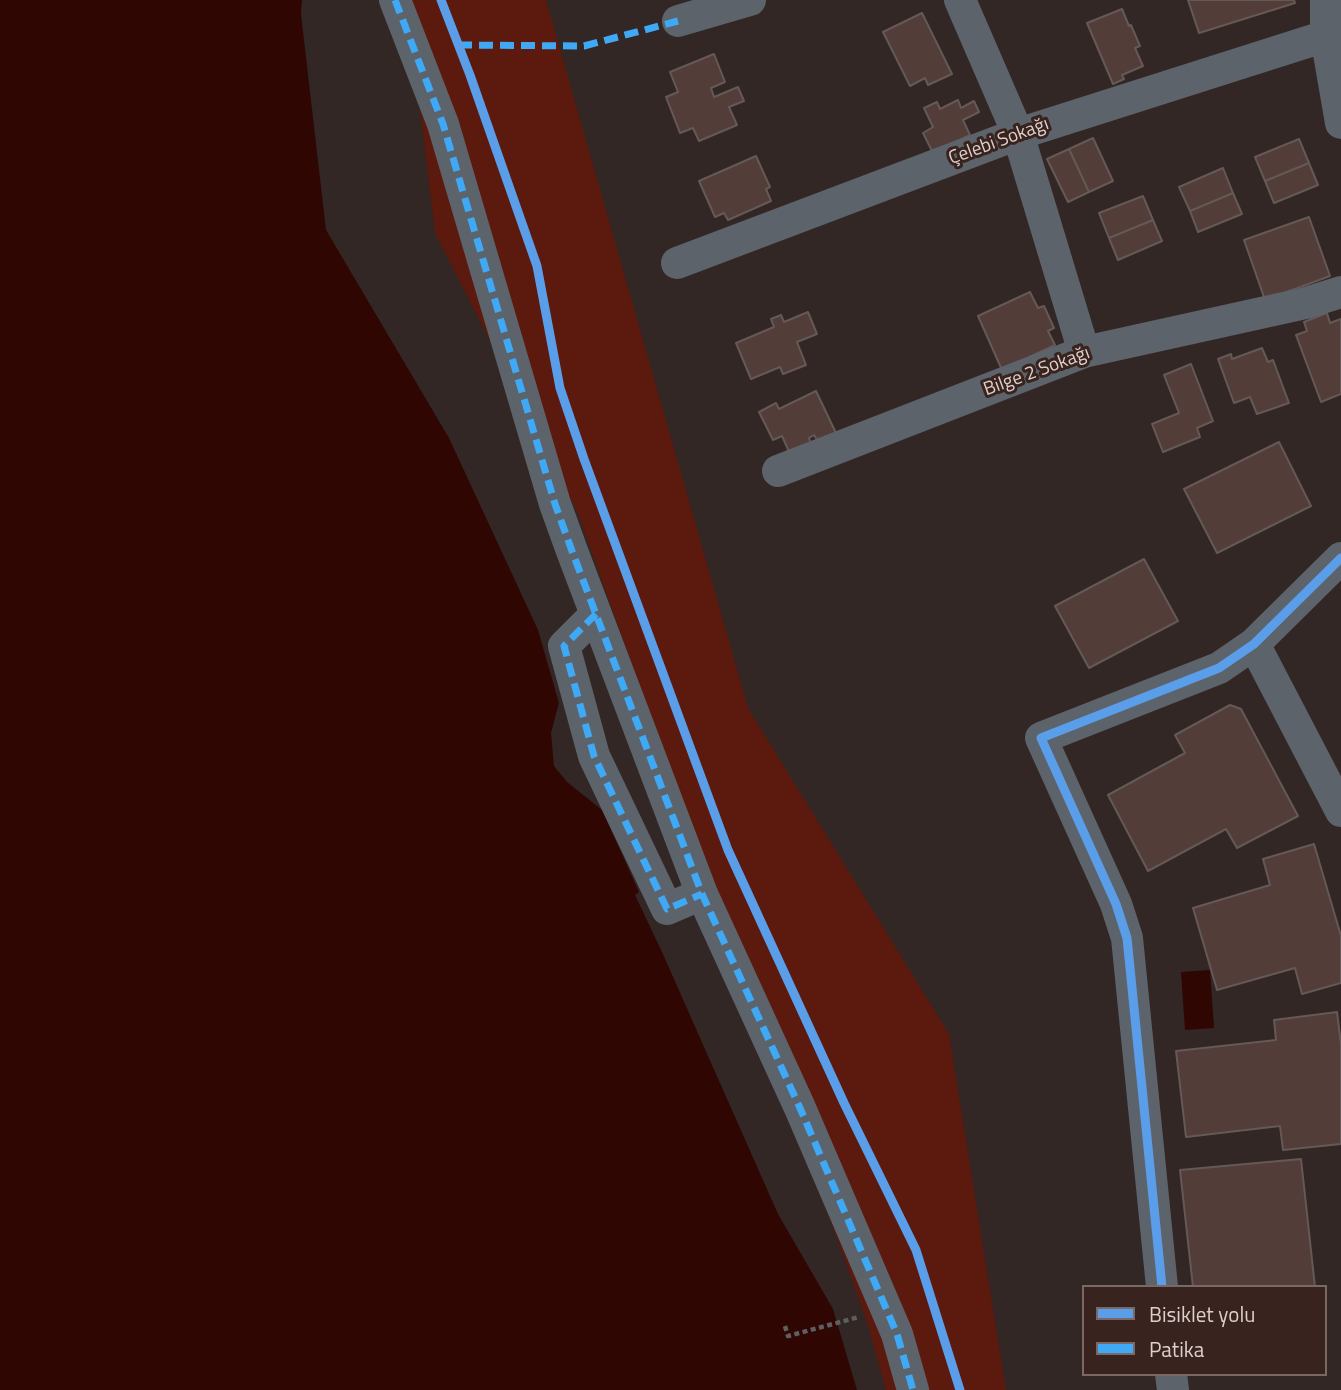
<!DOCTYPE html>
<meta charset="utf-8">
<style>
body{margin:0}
#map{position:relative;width:1341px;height:1390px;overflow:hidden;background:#322725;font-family:"Titillium Web",sans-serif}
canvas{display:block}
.legend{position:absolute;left:1082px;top:1285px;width:245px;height:91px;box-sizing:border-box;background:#38231f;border:2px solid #7a6864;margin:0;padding:9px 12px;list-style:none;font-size:21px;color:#decfcc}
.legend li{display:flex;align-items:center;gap:14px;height:35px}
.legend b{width:35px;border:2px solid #7a6864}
</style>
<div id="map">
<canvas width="1341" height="1390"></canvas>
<ul class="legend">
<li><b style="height:9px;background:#5a9eea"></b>Bisiklet yolu</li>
<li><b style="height:9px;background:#3fa9f5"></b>Patika</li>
</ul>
</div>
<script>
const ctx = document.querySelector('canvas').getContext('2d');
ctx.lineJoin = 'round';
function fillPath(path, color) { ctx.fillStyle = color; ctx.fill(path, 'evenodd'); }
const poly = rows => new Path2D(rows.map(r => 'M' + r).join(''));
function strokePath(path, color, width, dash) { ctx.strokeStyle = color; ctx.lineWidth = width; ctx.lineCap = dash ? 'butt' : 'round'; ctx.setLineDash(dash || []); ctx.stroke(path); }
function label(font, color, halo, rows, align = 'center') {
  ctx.font = font + ' "Titillium Web",sans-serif'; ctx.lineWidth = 6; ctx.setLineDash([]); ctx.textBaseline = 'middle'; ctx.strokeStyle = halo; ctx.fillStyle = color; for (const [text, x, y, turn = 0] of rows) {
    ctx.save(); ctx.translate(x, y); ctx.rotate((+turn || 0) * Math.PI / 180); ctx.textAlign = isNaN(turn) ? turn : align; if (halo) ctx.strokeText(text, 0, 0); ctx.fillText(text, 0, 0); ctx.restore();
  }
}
fillPath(poly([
 [407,0,546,0,748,708,949,1034,1006,1390,886,1390,867,1322,577,511,435,233]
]), '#5c190d');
fillPath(poly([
 [0,0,302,0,301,14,326,230,449,438,538,630,559,703,551,733,554,766,567,782,602,810,639,892,635,895,662,952,778,1214,833,1309,857,1390,0,1390],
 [1210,970,1214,1028,1185,1030,1181,972]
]), '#300603');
const building = poly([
 [1188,0,1294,0,1295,3,1199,33,1188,0],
 [1122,9,1129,26,1131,25,1140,46,1135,48,1143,66,1122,75,1124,79,1113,84,1087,23,1122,9],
 [922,13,952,74,928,85,925,78,910,86,883,32,922,13],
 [714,54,725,82,711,88,714,97,738,87,744,101,729,107,737,125,699,141,693,128,680,133,666,97,678,92,670,72,714,54],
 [958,100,961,108,974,101,979,112,963,120,970,135,933,153,923,133,933,127,924,108,937,102,940,109,958,100],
 [1093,138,1113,181,1089,192,1069,149,1093,138],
 [1299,139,1309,163,1265,181,1255,157,1299,139],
 [1069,149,1089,192,1068,202,1047,159,1069,149],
 [756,156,770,187,766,189,771,201,728,220,724,213,715,217,699,181,756,156],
 [1309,163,1318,185,1274,203,1265,181,1309,163],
 [1223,168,1233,193,1190,211,1179,187,1223,168],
 [1233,193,1242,214,1198,232,1190,211,1233,193],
 [1143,196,1153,220,1109,238,1099,213,1143,196],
 [1309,217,1330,276,1265,300,1244,240,1309,217],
 [1153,220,1162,241,1118,260,1109,238,1153,220],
 [1030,292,1038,308,1044,306,1054,328,1048,331,1055,345,1002,370,978,316,1030,292],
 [808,312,817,334,797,342,806,365,783,374,780,367,751,379,736,343,774,327,771,319,781,315,784,322,808,312],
 [1327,313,1330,323,1341,319,1341,394,1321,402,1296,335,1307,331,1304,322,1327,313],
 [1262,348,1268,362,1273,360,1289,403,1257,414,1250,397,1234,403,1218,359,1231,354,1232,359,1262,348],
 [1191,364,1213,421,1197,428,1200,437,1163,452,1152,424,1179,413,1164,375,1191,364],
 [816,391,836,433,818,441,814,435,809,438,811,444,790,454,782,436,773,440,759,412,776,403,779,409,816,391],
 [1279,442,1311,506,1217,553,1184,489,1279,442],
 [1144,559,1178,621,1089,668,1055,606,1144,559],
 [1230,705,1241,709,1298,816,1237,848,1226,829,1148,871,1108,795,1185,753,1175,735,1230,705],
 [1314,844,1341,936,1341,983,1302,994,1295,968,1217,990,1193,908,1270,885,1263,859,1314,844],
 [1337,1012,1341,1044,1341,1144,1283,1150,1280,1126,1186,1137,1176,1051,1276,1040,1274,1020,1337,1012],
 [1301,1159,1315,1287,1193,1287,1180,1170,1301,1159]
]);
fillPath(building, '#533d39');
strokePath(building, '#645957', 2);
strokePath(poly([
 [785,1326,788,1336,859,1317]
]), '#5f5f62', 4.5, [5, 3.5]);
strokePath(poly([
 [395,0,443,124,555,504,572,551,702,894,800,1108,897,1334,913,1390],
 [960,0,1018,134,1084,352],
 [1326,0,1326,36,1341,123],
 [678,21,750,0],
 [677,263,1018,134,1326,36],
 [778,471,1084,352,1306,303,1341,292],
 [596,614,564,646,594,756,667,909,702,894],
 [1254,644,1341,811],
 [1162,1287,1127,938,1116,904,1041,738,1219,668,1254,644,1341,558],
 [1171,1374,1173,1390]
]), '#5d636a', 32);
strokePath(poly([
 [395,0,443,124,555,504,572,551,702,894,800,1108,897,1334,913,1390],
 [458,45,584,46,678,21],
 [596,614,564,646,594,756,667,909,702,894]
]), '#3fa9f5', 7, [14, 7]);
strokePath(poly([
 [441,0,470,75,537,266,560,388,584,459,728,850,844,1103,916,1250,960,1390],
 [1162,1287,1127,938,1116,904,1041,738,1219,668,1254,644,1341,558]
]), '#5a9eea', 9);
label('19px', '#decfcc', '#38231f', [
 ["Çelebi Sokağı",999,142,-20],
 ["Bilge 2 Sokağı",1037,372,-20]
]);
</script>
